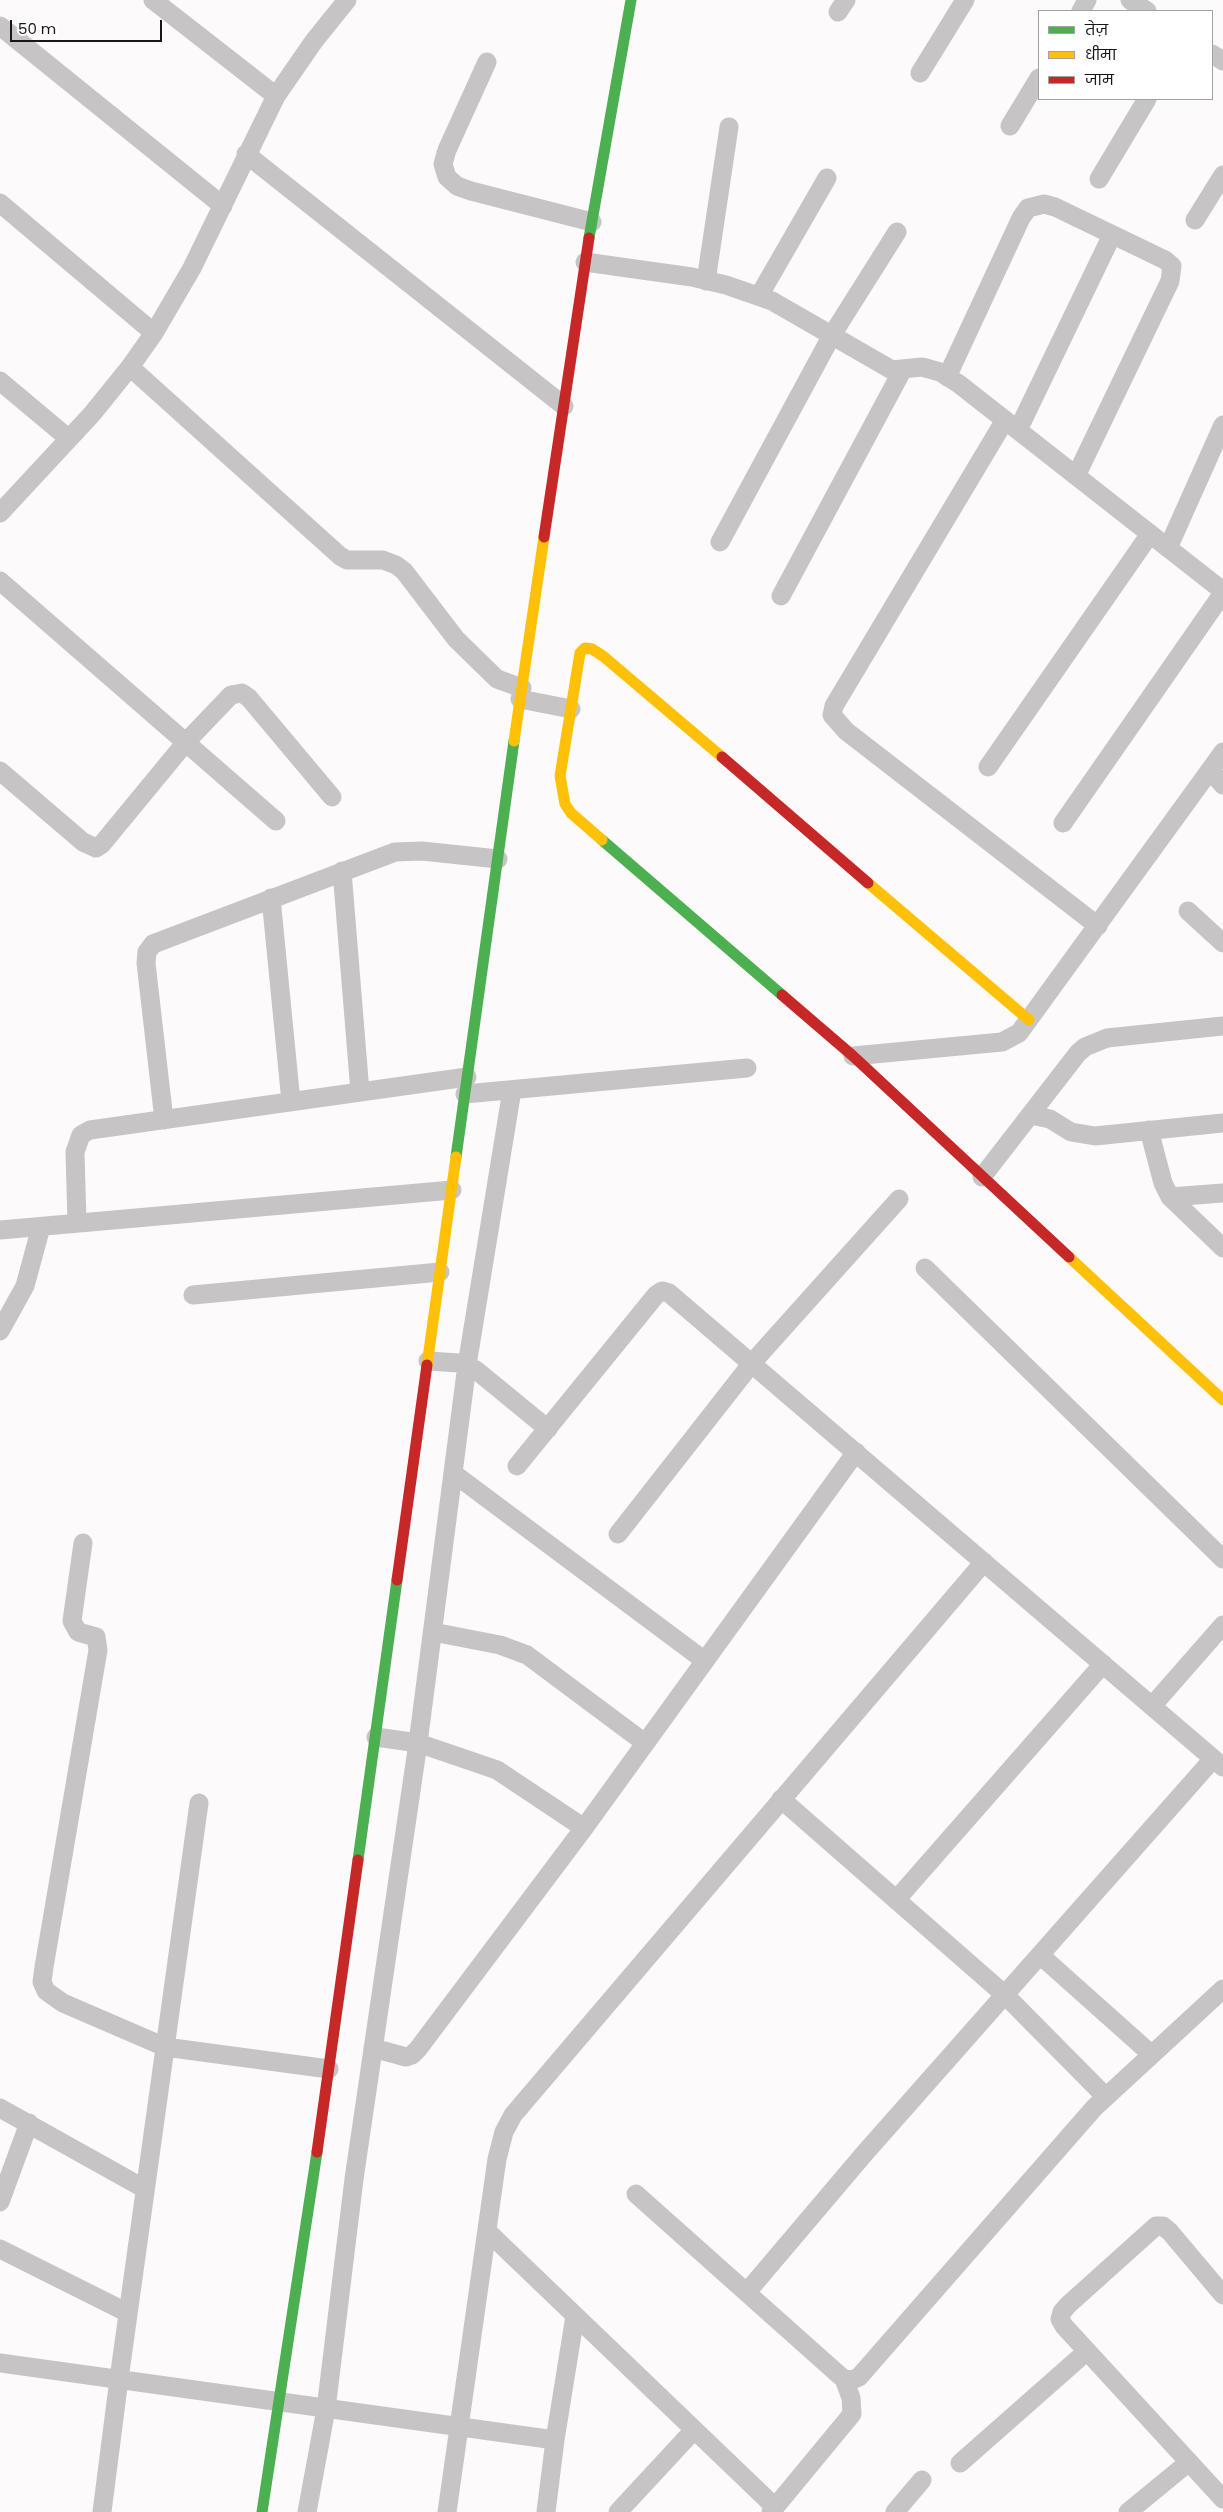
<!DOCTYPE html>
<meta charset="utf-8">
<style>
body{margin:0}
#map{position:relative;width:1223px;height:2512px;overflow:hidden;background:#fdfafc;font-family:Poppins,"Noto Sans Devanagari",sans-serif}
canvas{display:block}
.legend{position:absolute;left:1038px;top:10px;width:175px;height:90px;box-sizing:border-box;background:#fff;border:1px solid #a3a2a3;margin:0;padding:6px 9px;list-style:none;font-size:15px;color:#1a1618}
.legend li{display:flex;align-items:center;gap:10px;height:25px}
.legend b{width:25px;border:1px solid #a3a2a3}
.scale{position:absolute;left:10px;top:20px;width:152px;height:22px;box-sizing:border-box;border:2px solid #1a1618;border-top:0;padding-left:6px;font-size:15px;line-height:18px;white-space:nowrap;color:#1a1618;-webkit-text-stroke:4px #fff;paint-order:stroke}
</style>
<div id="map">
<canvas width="1223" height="2512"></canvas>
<ul class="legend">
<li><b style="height:6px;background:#4caf50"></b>तेज़</li>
<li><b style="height:6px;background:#ffc107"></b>धीमा</li>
<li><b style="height:6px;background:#c62828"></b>जाम</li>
</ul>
<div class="scale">50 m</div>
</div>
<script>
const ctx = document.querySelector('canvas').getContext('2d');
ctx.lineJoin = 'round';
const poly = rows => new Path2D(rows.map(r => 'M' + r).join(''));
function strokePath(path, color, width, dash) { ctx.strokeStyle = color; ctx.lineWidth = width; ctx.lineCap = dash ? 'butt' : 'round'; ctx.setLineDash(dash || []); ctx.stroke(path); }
strokePath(poly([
 [153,0,276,96],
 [1130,0,1147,11],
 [1081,11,1087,0],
 [838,12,846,0],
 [0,26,223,206],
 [1212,54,1223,61],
 [487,62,447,150,443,164,447,177,457,186,471,191,592,222],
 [920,73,965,0],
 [1010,126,1039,78],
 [246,154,564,406],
 [1099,179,1147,99],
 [0,203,154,333],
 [1195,220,1223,175],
 [585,262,692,277,726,285,772,301,892,370,922,367,940,372,959,384,1223,591],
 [706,281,729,127],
 [759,296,827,178],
 [130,367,340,556,347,560,383,560,396,565,404,571,456,639,497,679,522,688],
 [947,377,1021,218,1028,208,1044,204,1055,207,1165,260,1172,266,1170,281,1076,476],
 [0,381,68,438],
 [1005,420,834,706,832,715,846,731,1098,926],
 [1018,430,1112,235],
 [0,513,92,414,130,367,154,333,192,268,276,96,314,41,347,0],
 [720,542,832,335,897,232],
 [1168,548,1223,425],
 [0,581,276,821],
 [781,596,902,371],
 [520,699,571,709],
 [988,767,1150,534],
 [1210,770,1223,785],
 [0,771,83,842,96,848,102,844,186,742,231,695,242,693,249,698,332,797],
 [1063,823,1223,593],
 [342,871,360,1092],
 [271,898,291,1102],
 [1188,911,1223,943],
 [853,1056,1002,1042,1019,1033,1223,752],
 [465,1094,747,1068],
 [1031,1115,1050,1119,1071,1132,1095,1136,1223,1123],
 [164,1120,146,963,147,952,153,944,395,852,422,851,498,859],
 [1149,1130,1163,1183,1170,1197,1223,1248],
 [982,1177,1078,1053,1085,1047,1107,1038,1223,1026],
 [1170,1197,1223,1193],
 [77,1223,75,1152,81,1135,90,1130,467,1077],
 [0,1230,452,1190],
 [925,1268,1223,1559],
 [193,1295,440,1272],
 [0,1331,25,1286,41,1227],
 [428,1361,459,1363,476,1370,548,1429],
 [517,1466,656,1295,662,1291,669,1293,1223,1767],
 [453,1473,705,1661],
 [618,1534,752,1363,899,1199],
 [83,1543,72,1621,78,1632,96,1637,98,1650,44,1967,42,1982,46,1991,63,2003,165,2047,329,2069],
 [433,1632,500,1645,527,1655,645,1743],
 [1152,1706,1223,1625],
 [376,1737,418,1743,497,1770,584,1828],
 [781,1799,1005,1995,1106,2097],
 [896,1900,1103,1664],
 [1040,1955,1151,2054],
 [373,2048,406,2057,412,2055,418,2049,584,1828,856,1452],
 [0,2108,145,2189],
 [636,2194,838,2374,844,2379,852,2380,859,2377,1094,2108,1223,1989],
 [0,2202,29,2123],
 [487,2231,775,2507],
 [0,2249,128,2313],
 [747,2292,864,2154,1213,1759],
 [1223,2295,1170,2232,1163,2226,1156,2226,1068,2305,1062,2312,1060,2319,1064,2326,1223,2499],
 [0,2363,555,2440],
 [960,2463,1087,2351],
 [102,2512,119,2379,199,1803],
 [307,2512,326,2409,354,2179,418,1743,467,1365,512,1090],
 [447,2512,497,2159,504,2132,513,2115,984,1562],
 [546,2512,555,2440,575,2316],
 [618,2512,694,2430],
 [771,2512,852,2414,851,2398,844,2379],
 [895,2512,922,2480],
 [1128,2512,1189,2462]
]), '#c6c4c5', 19);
strokePath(poly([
 [589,238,631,0],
 [602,840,782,995],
 [456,1157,514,741],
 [358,1860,397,1580],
 [262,2512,317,2152]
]), '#4caf50', 11);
strokePath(poly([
 [514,741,544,537],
 [602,840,571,813,565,804,560,776,580,653,585,648,592,649,603,656,722,757],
 [868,883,1029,1020],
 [1069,1257,1223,1400],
 [427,1365,456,1157]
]), '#ffc107', 11);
strokePath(poly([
 [544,537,589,238],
 [722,757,868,883],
 [782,995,853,1056,1069,1257],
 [397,1580,427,1365],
 [317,2152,358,1860]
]), '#c62828', 11);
</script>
